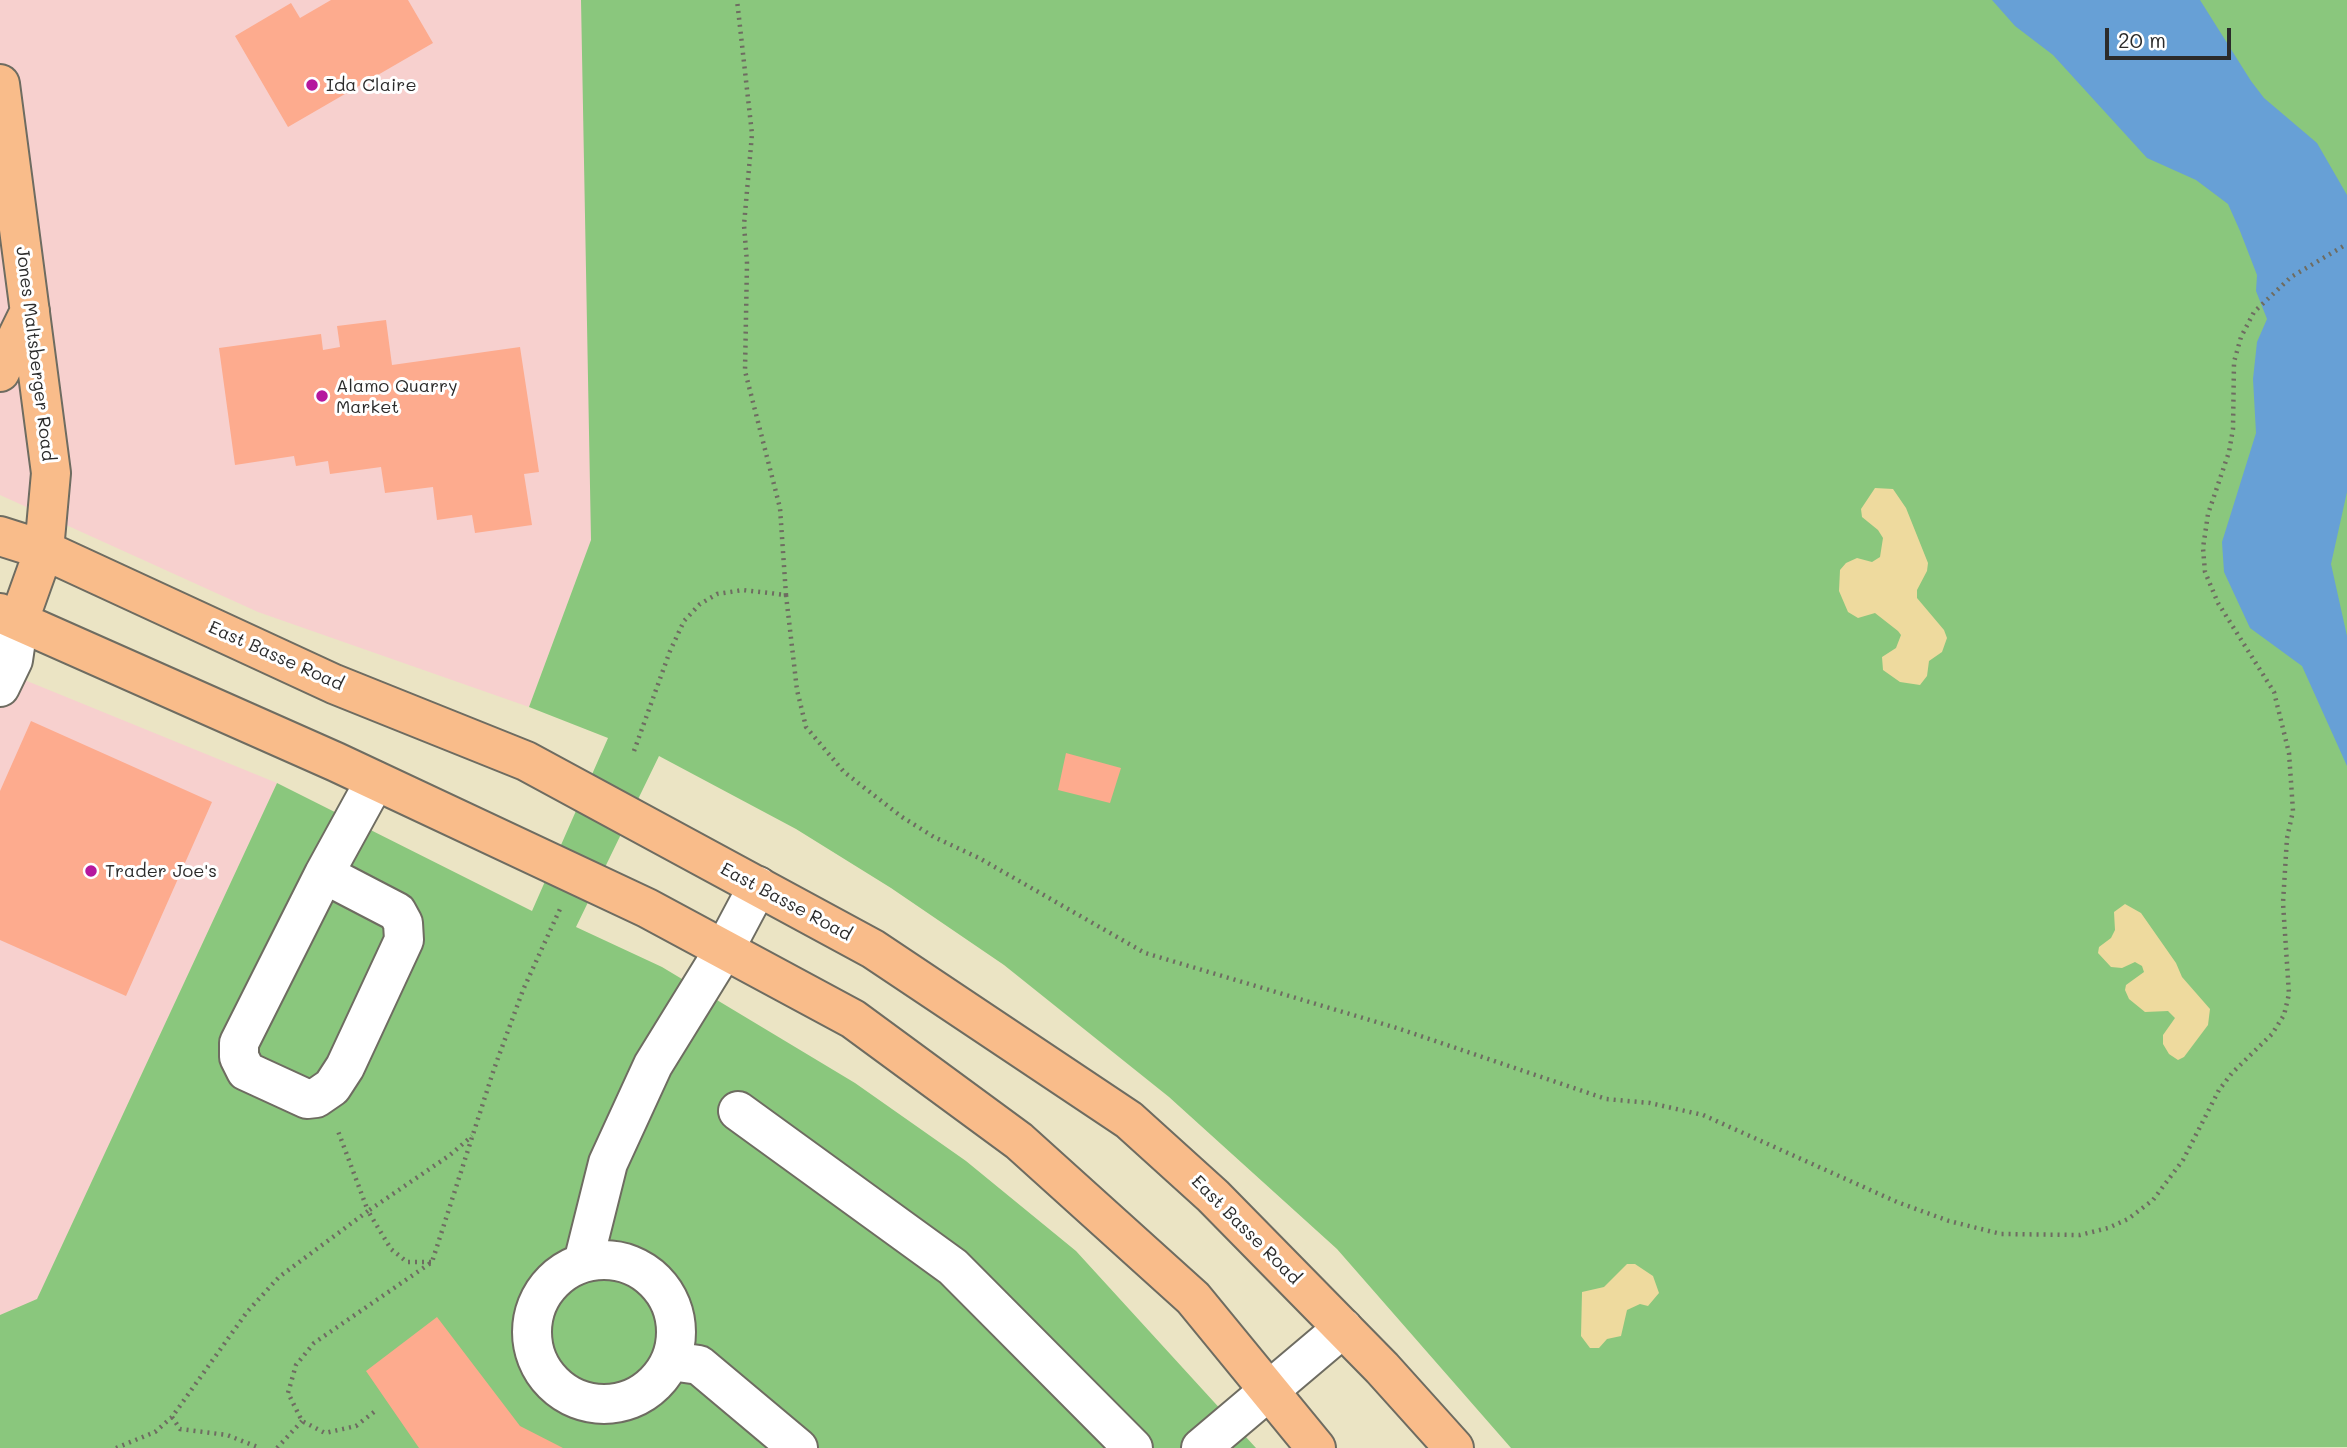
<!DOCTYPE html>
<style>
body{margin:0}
#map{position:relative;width:2347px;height:1448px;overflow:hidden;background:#ebe4c4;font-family:Mali,sans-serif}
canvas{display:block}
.scale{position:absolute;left:2105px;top:28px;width:126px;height:32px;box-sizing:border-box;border:4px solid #2b2b2b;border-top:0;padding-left:9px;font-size:21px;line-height:24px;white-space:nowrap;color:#2b2b2b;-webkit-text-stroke:5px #fff;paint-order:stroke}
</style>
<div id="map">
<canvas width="2347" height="1448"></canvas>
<div class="scale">20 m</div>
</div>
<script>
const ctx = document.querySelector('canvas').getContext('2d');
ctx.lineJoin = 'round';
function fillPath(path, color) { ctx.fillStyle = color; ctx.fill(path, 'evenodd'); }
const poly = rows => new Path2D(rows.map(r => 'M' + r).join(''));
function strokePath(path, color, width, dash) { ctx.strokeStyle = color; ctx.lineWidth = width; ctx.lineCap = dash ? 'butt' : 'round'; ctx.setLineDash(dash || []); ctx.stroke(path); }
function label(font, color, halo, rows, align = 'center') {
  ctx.font = font + ' Mali,sans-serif'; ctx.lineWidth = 6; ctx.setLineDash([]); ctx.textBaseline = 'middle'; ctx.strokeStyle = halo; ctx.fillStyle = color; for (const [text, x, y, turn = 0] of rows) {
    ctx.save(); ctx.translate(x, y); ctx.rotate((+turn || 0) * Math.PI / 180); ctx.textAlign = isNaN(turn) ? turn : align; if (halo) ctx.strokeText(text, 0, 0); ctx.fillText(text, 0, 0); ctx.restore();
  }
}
fillPath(poly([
 [0,0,647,0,682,297,529,707,258,612,0,495],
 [0,670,277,783,37,1300,0,1315]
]), '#f7d0ce');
fillPath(poly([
 [581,0,2347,0,2347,1447,1511,1448,1337,1249,1169,1097,1004,965,891,888,796,829,659,756,576,927,662,967,855,1083,966,1161,1076,1251,1256,1448,0,1448,0,1315,37,1299,277,783,532,911,608,738,529,707,591,540]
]), '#8ac77d');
fillPath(poly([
 [1875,488,1893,489,1906,508,1928,563,1927,571,1917,590,1917,598,1944,630,1947,638,1942,652,1929,661,1927,676,1920,685,1900,682,1883,670,1882,657,1896,648,1901,635,1898,631,1875,613,1858,618,1848,612,1839,591,1840,570,1846,563,1857,558,1872,562,1880,557,1883,538,1878,530,1862,517,1861,509],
 [2125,904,2141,913,2176,963,2182,977,2210,1009,2208,1025,2184,1057,2178,1060,2169,1054,2163,1044,2163,1035,2175,1018,2168,1011,2145,1012,2129,999,2125,990,2126,985,2144,972,2142,966,2135,962,2122,968,2111,967,2098,953,2099,947,2111,938,2115,930,2114,912],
 [1627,1264,1635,1264,1653,1276,1659,1293,1648,1306,1640,1304,1627,1310,1621,1336,1607,1339,1599,1348,1590,1348,1581,1336,1582,1292,1604,1287]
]), '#eeda9e');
fillPath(poly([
 [1992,0,2200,0,2251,81,2264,98,2317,143,2347,195,2347,492,2331,564,2347,636,2347,766,2302,666,2250,628,2224,572,2222,542,2256,433,2253,379,2257,342,2267,319,2256,291,2257,275,2240,231,2228,204,2196,180,2147,158,2053,55,2015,26]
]), '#67a0d6');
fillPath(poly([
 [331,0,408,0,433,43,288,127,235,36,291,3,300,18],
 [386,320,392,365,520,347,539,472,524,474,532,525,475,533,472,515,437,520,433,487,385,493,381,467,330,474,328,461,296,466,294,456,235,465,219,348,321,334,323,350,340,347,337,326],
 [31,721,212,802,126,996,0,940,0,791],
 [1066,753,1121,768,1110,803,1058,790],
 [437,1317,520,1426,563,1448,419,1448,366,1371]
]), '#fdab8e');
const minor = poly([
 [0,687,13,660,19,620],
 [324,874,397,912,403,923,404,940,345,1067,332,1087,316,1098,307,1099,246,1071,239,1057,239,1043,324,874,375,781],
 [738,1111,953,1267,1133,1448],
 '532 1332a72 72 0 1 1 144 0a72 72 0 1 1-144 0Z',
 [583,1263,608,1163,653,1065,724,950,758,886],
 [671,1361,699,1365,798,1448],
 [1201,1448,1343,1328]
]);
const major = poly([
 [0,84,51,473,44,550,19,620],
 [0,372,30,311],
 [0,536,44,550,334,684,526,761,873,949,1129,1120,1213,1196,1382,1368,1454,1448],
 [0,613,336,762,647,908,853,1019,1019,1141,1193,1298,1316,1448]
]);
strokePath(minor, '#6e6c61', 42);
strokePath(major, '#6e6c61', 42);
strokePath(poly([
 [786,595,797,690,806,727,844,772,902,817,934,837,979,858,1145,953,1400,1029,1606,1099,1650,1103,1703,1115,1897,1202,1949,1221,2001,1234,2080,1235,2108,1228,2128,1219,2153,1200,2183,1160,2219,1090,2232,1073,2272,1034,2284,1015,2289,994,2283,903,2287,838,2293,811,2289,753,2274,692,2218,603,2205,572,2203,548,2208,514,2229,452,2233,429,2234,362,2241,337,2254,312,2291,277,2347,244],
 [634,751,670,651,684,621,700,604,717,594,743,590,786,595,780,508,745,371,747,263,744,225,752,134,737,0],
 [431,1262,407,1262,391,1249,368,1211,450,1155,472,1136],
 [374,1412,356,1426,325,1433,302,1421,288,1393,296,1365,314,1343,432,1262,494,1069,523,990,560,909],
 [172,1417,180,1429,227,1435,260,1448],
 [116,1448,155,1432,172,1417,247,1312,279,1277,368,1211,338,1131],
 [277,1448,302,1421]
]), '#6e6c61', 4.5, [2, 5]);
strokePath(minor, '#fff', 38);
strokePath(major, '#f9bc8a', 38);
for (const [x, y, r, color] of [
 [312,85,7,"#b5179e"],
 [322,396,7,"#b5179e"],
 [91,871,7,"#b5179e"]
]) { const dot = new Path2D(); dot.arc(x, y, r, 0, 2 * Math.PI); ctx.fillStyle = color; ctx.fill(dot); strokePath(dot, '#fff', 2.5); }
label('18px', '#2b2b2b', '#fff', [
 ["Ida Claire",326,85],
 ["Alamo Quarry",336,386],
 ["Market",336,407],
 ["Trader Joe's",105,871]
], 'left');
label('18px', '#2b2b2b', '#fff', [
 ["Jones Maltsberger Road",35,354,83],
 ["East Basse Road",276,656,24],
 ["East Basse Road",786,902,28],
 ["East Basse Road",1246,1230,45]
]);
</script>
